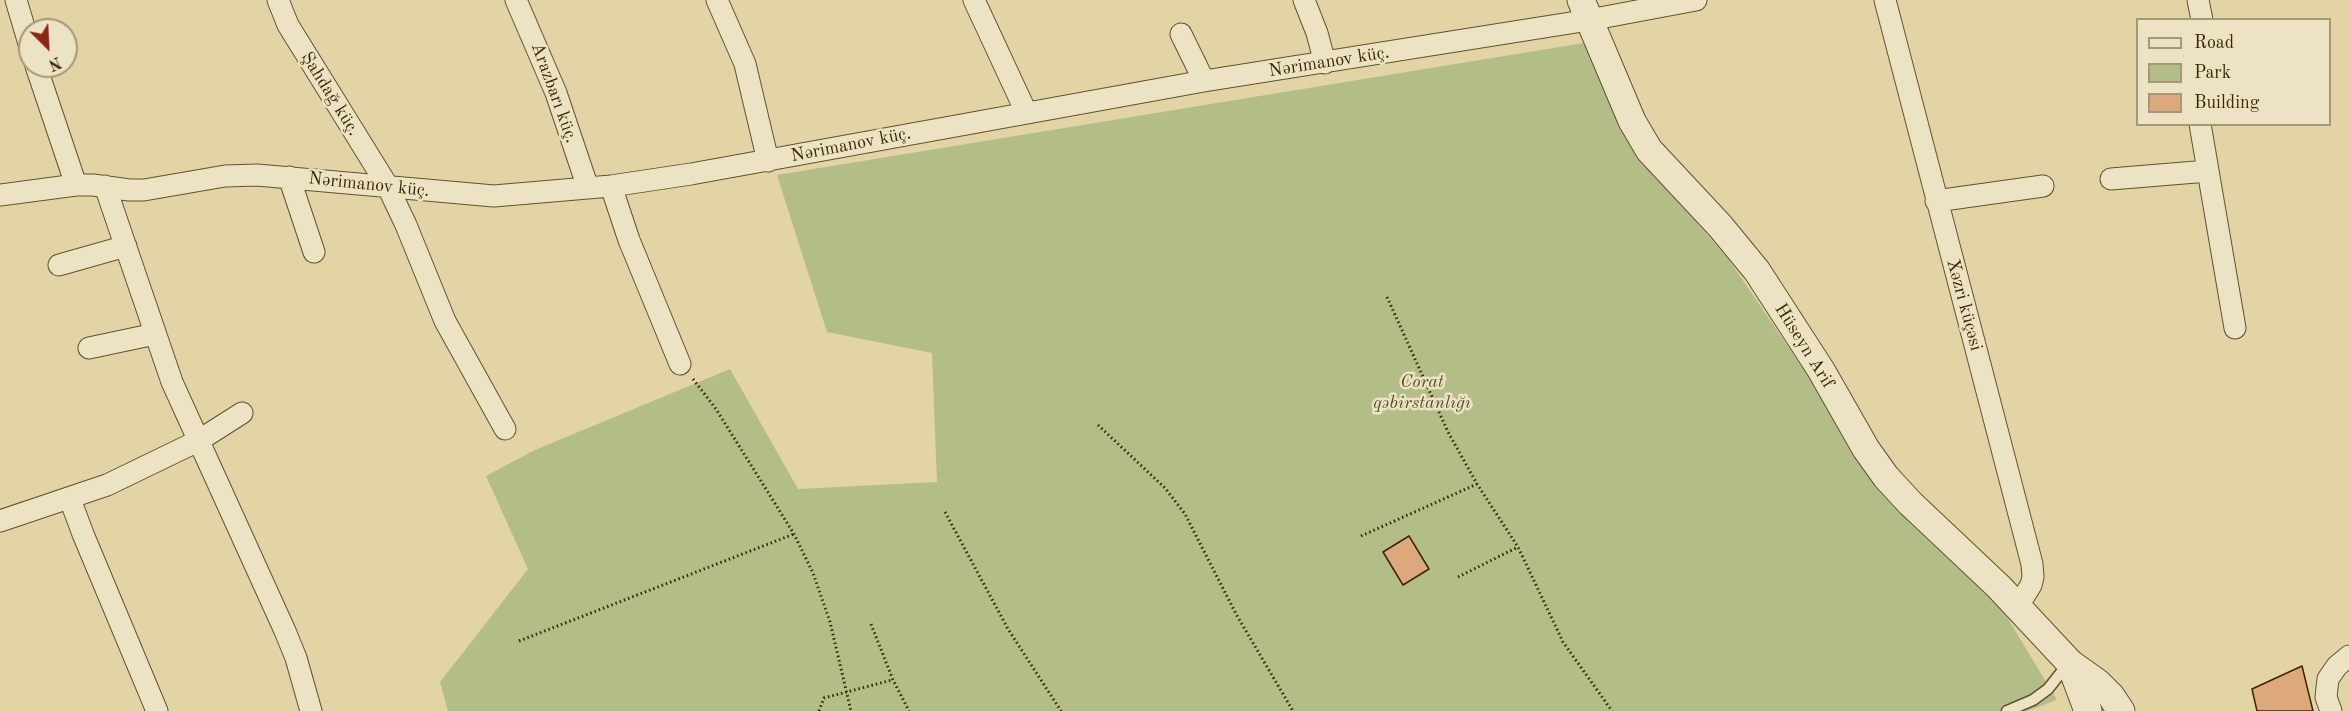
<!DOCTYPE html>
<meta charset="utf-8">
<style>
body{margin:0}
#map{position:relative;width:2349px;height:711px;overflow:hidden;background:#e2d4a5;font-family:"Old Standard TT",serif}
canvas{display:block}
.legend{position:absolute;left:2136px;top:18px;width:195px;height:108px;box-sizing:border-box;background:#ece3c4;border:2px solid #a59777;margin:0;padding:8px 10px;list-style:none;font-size:18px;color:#3a2603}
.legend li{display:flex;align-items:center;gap:12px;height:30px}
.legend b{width:30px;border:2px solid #a59777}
.north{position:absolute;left:18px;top:18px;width:60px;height:60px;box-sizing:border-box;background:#ece3c4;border:2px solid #a59777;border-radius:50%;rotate:156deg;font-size:16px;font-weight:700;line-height:24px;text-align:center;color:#3a2603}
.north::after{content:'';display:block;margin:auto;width:21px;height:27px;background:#8f2418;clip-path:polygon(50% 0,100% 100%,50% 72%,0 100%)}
</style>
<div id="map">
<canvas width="2349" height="711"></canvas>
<ul class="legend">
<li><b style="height:8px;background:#ece3c4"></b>Road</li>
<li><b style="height:16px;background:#b3bd87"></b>Park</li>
<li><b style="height:16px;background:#dda87c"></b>Building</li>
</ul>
<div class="north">N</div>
</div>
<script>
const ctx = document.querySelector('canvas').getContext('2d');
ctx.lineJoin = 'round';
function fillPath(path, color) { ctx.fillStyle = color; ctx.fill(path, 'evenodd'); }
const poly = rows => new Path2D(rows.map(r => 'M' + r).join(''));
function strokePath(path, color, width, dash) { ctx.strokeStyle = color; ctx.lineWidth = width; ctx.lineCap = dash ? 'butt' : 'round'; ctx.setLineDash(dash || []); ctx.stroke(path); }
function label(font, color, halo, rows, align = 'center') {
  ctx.font = font + ' "Old Standard TT",serif'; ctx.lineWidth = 5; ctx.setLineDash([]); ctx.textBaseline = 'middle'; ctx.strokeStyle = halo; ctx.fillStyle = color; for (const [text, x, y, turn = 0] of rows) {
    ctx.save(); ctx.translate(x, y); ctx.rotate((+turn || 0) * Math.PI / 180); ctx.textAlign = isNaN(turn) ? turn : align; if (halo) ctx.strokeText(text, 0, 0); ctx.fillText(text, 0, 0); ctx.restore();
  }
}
fillPath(poly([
 [1590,42,1634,149,1729,260,1815,386,1853,454,1911,524,2002,609,2057,700,2027,711,448,711,440,682,528,569,486,476,535,450,730,369,798,489,937,482,932,353,827,332,777,175]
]), '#b3bd87');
const building = poly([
 [1409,536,1429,569,1403,585,1383,552,1409,536],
 [2302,666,2313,711,2257,711,2252,689,2302,666]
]);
fillPath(building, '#dda87c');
strokePath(building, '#3a2603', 1.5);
const service = poly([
 [2007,711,2033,700,2048,689,2067,665]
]);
const minor = poly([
 [16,0,30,47],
 [278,0,288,25,387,185,406,225,445,321,505,429],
 [516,0,556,93,588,188],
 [717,0,745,64,768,161],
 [974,0,1026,112],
 [1304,0,1317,33,1325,63],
 [1885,0,2032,564,2033,577,2031,585,2018,606],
 [2198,0,2202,20],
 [1181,34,1204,81],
 [36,66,76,185],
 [2200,124,2235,328],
 [289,177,314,252],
 [2111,179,2208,171],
 [105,186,172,382,285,631,296,658,311,711],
 [611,186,629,240,680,364],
 [0,195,76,185,93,185,129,190,144,190,225,176,257,175,494,196,611,186,691,174,1204,81,1589,20,1696,0],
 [1936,201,2043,186],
 [59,265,126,246],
 [89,348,155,334],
 [70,499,83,534,157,711],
 [0,521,107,485,198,441,242,413],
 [2331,711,2326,697,2328,679,2337,666,2349,656]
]);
const tertiary = poly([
 [1581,0,1632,121,1649,150,1720,226,1757,271,1821,370,1866,449,1886,477,1910,503,1999,587,2070,663,2098,683,2111,696,2121,711],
 [2070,663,2088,711]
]);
strokePath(service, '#64522c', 13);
strokePath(minor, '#64522c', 23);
strokePath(tertiary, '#64522c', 29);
strokePath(poly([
 [1387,297,1448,432,1477,484,1518,547,1563,642,1612,711],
 [693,379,716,409,794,534,813,573,830,622,851,711],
 [1098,425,1165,488,1185,514,1236,614,1293,711],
 [945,512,1008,629,1061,711],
 [1361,536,1477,484],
 [1458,577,1518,547],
 [871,624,893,680,909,711],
 [519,641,794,534],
 [819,711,824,698,892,680]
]), '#3a2603', 3, [1.5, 3]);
strokePath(service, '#ece3c4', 10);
strokePath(minor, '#ece3c4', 21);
strokePath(tertiary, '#ece3c4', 27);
label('18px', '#3a2603', '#ece3c4', [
 ["Nərimanov küç.",1329,62,-9],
 ["Arazbarı küç.",554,93,70],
 ["Şahdağ küç.",330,94,58],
 ["Nərimanov küç.",851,145,-11],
 ["Nərimanov küç.",369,185,6],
 ["Xəzri küçəsi",1964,305,75],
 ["Hüseyn Arif",1804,346,58]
]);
label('italic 18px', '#584c24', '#ece3c4', [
 ["Corat",1422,382],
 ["qəbirstanlığı",1422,403]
]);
</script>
